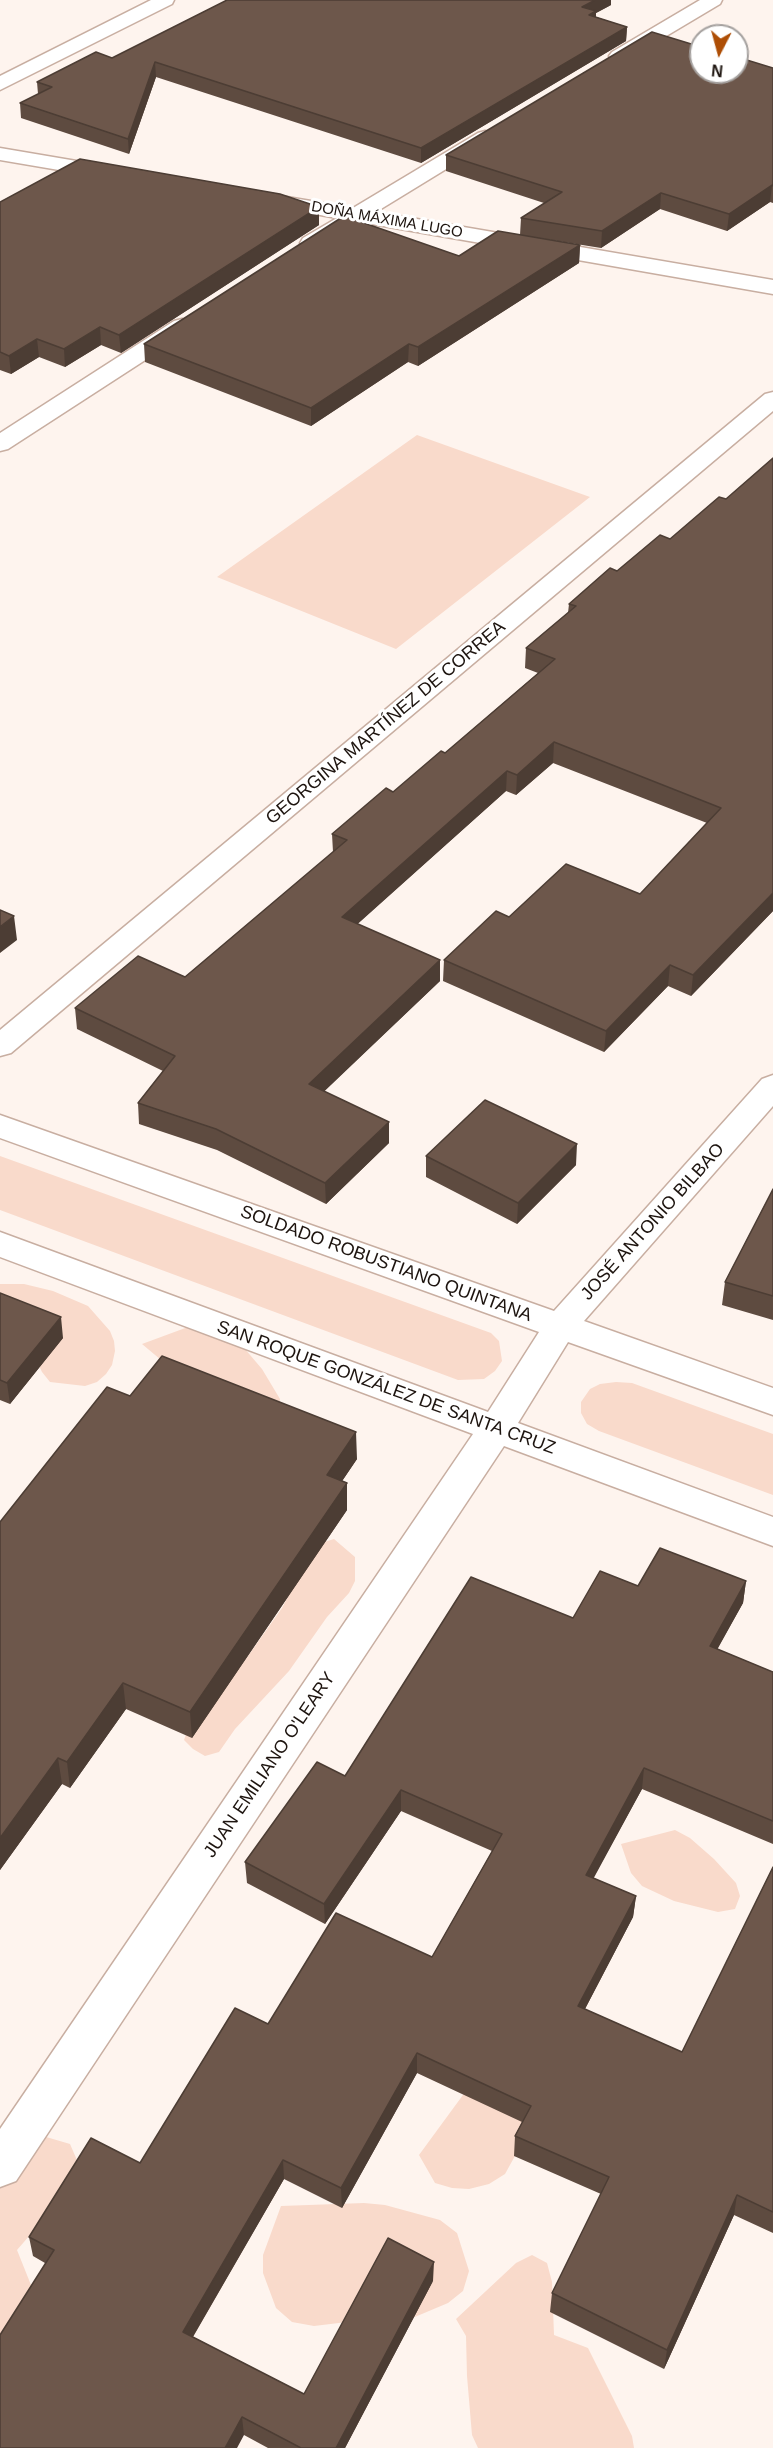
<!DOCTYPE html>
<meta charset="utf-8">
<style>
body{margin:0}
#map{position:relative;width:773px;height:2448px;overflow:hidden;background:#fef4ee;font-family:Helvetica,sans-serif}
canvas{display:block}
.north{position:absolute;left:689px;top:24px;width:60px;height:60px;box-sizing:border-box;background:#fff;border:2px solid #a5a19f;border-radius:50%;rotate:186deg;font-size:16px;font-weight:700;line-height:24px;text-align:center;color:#1d140f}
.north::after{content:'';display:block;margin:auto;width:21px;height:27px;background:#ae4e05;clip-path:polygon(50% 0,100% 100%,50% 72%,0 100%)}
</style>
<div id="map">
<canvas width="773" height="2448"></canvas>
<div class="north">N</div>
</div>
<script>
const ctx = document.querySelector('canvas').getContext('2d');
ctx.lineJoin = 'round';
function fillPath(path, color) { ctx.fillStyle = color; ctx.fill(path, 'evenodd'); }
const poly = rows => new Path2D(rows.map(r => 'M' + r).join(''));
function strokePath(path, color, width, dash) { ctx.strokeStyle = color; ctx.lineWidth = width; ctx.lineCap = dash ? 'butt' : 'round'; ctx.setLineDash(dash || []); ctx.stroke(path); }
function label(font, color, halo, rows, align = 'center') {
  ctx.font = font + ' Helvetica,sans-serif'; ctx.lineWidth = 6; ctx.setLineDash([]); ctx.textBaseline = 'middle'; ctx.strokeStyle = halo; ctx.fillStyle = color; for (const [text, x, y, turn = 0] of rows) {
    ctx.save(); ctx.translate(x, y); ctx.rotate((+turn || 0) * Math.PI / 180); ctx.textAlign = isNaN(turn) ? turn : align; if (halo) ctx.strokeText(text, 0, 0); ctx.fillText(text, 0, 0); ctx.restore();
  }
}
fillPath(poly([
 [417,435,590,497,396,649,217,577],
 [0,1156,491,1333,499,1341,502,1361,495,1371,484,1379,458,1380,0,1210],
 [0,1284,24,1284,53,1291,88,1306,110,1331,114,1341,115,1351,112,1365,106,1374,97,1382,85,1386,50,1382,42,1372,32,1351,0,1319],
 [188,1327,239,1342,262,1369,280,1399,279,1410,173,1370,142,1344],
 [616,1382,632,1383,773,1434,773,1495,599,1431,587,1424,581,1413,581,1402,590,1389,600,1384],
 [334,1539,355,1557,355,1581,349,1593,327,1617,289,1671,235,1729,219,1752,205,1756,193,1749,184,1740,189,1726,209,1705,248,1656,282,1608,311,1552,321,1543],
 [675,1830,690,1838,714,1859,736,1883,740,1896,735,1909,718,1912,674,1901,642,1886,631,1873,621,1844],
 [539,2021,521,2145,505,2174,489,2184,469,2189,452,2188,435,2183,419,2155,471,2084],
 [36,2134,70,2144,83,2174,17,2250,31,2285,16,2400,0,2423,0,2143],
 [364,2203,385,2205,440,2220,457,2233,469,2271,463,2291,448,2303,410,2319,372,2319,314,2326,292,2322,276,2308,263,2273,263,2255,281,2206],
 [532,2255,547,2263,552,2282,554,2335,588,2348,632,2436,634,2448,478,2448,472,2435,467,2376,466,2336,456,2319,516,2263]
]), '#f9dacb');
const minor = poly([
 [151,0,174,0,172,4,0,90,0,76,151,0],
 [700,0,722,0,720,4,626,60,619,62,612,60,609,56,612,52,700,0],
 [485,131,492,133,495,137,492,141,376,212,773,280,773,294,360,222,319,248,311,249,303,248,300,243,303,238,337,218,275,207,268,205,264,201,268,197,275,195,353,208,478,133,485,131],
 [0,148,112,167,119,169,122,173,119,177,112,179,0,160,0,148],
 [182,319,190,321,193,326,190,331,8,449,0,451,0,433,174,321,182,319],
 [773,392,773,411,11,1053,0,1056,0,1030,765,394,773,392],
 [773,1075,773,1106,584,1321,773,1388,773,1415,568,1342,518,1423,773,1517,773,1546,504,1446,16,2181,0,2187,0,2129,473,1434,0,1257,0,1232,488,1412,539,1332,0,1138,0,1115,554,1311,762,1079,773,1075]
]);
strokePath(minor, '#c8aea1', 3);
fillPath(minor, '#fff');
fillPath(poly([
 [611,5,596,13,596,17,627,27,626,41,421,163,156,77,129,154,21,118,20,103,38,94,37,82,112,58],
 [773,68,773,203,770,202,727,231,660,209,601,248,520,235,521,218,544,203,446,171,446,155],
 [0,202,319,207,319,225,121,353,101,345,65,367,39,357,11,374,0,370],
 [580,245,579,263,418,366,408,362,311,426,145,362,144,344,459,256],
 [610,568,773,911,691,996,668,986,604,1052,443,981,444,960,509,917,640,894,707,823,553,763,516,795,506,791,357,924,440,960,440,981,324,1091,389,1143,326,1204,217,1150,139,1124,138,1103,163,1071,77,1029,75,1008,185,977,333,852,332,834,393,792,445,753,538,673,525,668,526,648,568,613,569,604],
 [426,1156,576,1165,517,1224,426,1177],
 [773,1189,773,1320,722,1305,725,1282],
 [0,1293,63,1338,10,1404,0,1400],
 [130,1396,357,1459,342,1481,347,1510,192,1738,126,1709,70,1788,62,1784,0,1870,0,1522],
 [746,1581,743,1603,717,1649,773,1672,773,1844,642,1789,593,1878,636,1896,633,1917,585,2009,682,2052,773,1867,773,2233,734,2215,664,2369,550,2312,552,2293,601,2194,514,2156,515,2136,522,2122,417,2073,342,2208,284,2179,193,2337,304,2394,433,2281,345,2448,268,2448,244,2435,45,2263,33,2256,29,2237,140,2163,268,2024,432,1957,492,1851,401,1811,325,1924,247,1883,245,1862,345,1776,573,1618,638,1586]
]), '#5e4b40');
fillPath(poly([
 [595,0,611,0,611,5,596,13,595,26,582,7],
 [627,27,626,41,421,163,421,148],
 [155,62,156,77,129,154,128,139],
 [772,185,770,202,727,231,729,214],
 [661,193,660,209,601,248,602,231],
 [319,207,319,225,121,353,119,335],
 [580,245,579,263,418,366,418,347],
 [100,327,101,345,65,367,64,349],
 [37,339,39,357,11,374,9,356],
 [409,344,408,362,311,426,311,408],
 [554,742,553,763,516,795,517,775],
 [507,771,506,791,342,938,342,917],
 [773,893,773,911,691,996,693,975],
 [14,916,17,940,0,953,0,927],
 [440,960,440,981,310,1105,309,1084],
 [670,965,668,986,604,1052,606,1031],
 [389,1122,389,1143,326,1204,325,1183],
 [577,1144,576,1165,517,1224,518,1203],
 [61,1317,63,1338,10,1404,7,1383],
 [356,1432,357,1459,328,1502,327,1475],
 [347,1483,347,1510,192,1738,190,1712],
 [746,1581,743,1603,707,1668,710,1646],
 [123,1683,126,1709,70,1788,67,1762],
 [58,1758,62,1784,0,1870,0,1838],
 [644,1768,642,1789,584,1896,586,1875],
 [401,1790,401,1811,325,1924,324,1904],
 [636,1896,633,1917,576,2026,578,2006],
 [417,2053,417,2073,342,2208,341,2188],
 [283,2160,284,2179,185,2350,183,2332],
 [737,2195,734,2215,664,2369,667,2350],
 [434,2262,433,2281,345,2448,336,2448],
 [242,2417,244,2435,237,2448,225,2448]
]), '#4c3d34');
const building = poly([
 [227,0,595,0,582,7,596,11,589,15,627,27,421,148,155,62,128,139,20,103,52,87,37,82,96,52,112,58,227,0],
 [652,32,701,47,701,72,737,72,737,57,773,68,773,186,772,185,729,214,661,193,602,231,521,218,562,192,446,155,652,32],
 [80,159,280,194,319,207,119,335,100,327,64,349,37,339,9,356,0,352,0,202,80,159],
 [344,216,459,256,498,231,580,245,418,347,409,344,311,408,144,344,344,216],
 [773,458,773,893,693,975,670,965,606,1031,444,960,496,911,509,917,566,864,640,894,721,808,554,742,517,775,507,771,342,917,440,960,309,1084,389,1122,325,1183,216,1129,138,1103,175,1056,75,1008,138,956,185,977,347,840,332,834,386,788,393,792,441,751,445,753,555,659,526,648,576,606,569,604,610,568,617,571,660,535,670,539,719,497,726,499,773,458],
 [0,910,14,916,0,927,0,910],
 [485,1100,577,1144,518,1203,426,1156,485,1100],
 [773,1189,773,1296,725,1282,773,1189],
 [0,1293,61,1317,7,1383,0,1380,0,1293],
 [162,1356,356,1432,327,1475,347,1483,190,1712,123,1683,67,1762,58,1758,0,1838,0,1522,107,1387,130,1396,162,1356],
 [660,1548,746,1581,710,1646,773,1672,773,1821,644,1768,586,1875,636,1896,578,2006,682,2052,773,1867,773,2212,737,2195,667,2350,552,2293,609,2177,515,2136,531,2106,417,2053,341,2188,283,2160,183,2332,304,2394,388,2238,434,2262,336,2448,301,2448,242,2417,225,2448,0,2448,0,2335,54,2250,29,2237,91,2138,140,2163,235,2008,268,2024,336,1913,432,1957,502,1834,401,1790,324,1904,245,1862,317,1762,345,1776,471,1577,573,1618,600,1571,638,1586,660,1548]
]);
fillPath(building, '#6d574b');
strokePath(building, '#4c3d34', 1.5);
label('15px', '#1d140f', '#fff', [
 ["DOÑA MÁXIMA LUGO",387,220,10]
]);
label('18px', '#1d140f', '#fff', [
 ["GEORGINA MARTÍNEZ DE CORREA",386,723,-40],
 ["JOSÉ ANTONIO BILBAO",653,1222,-48],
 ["SOLDADO ROBUSTIANO QUINTANA",386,1264,20],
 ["SAN ROQUE GONZÁLEZ DE SANTA CRUZ",386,1388,20],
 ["JUAN EMILIANO O'LEARY",270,1765,-56]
]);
</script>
